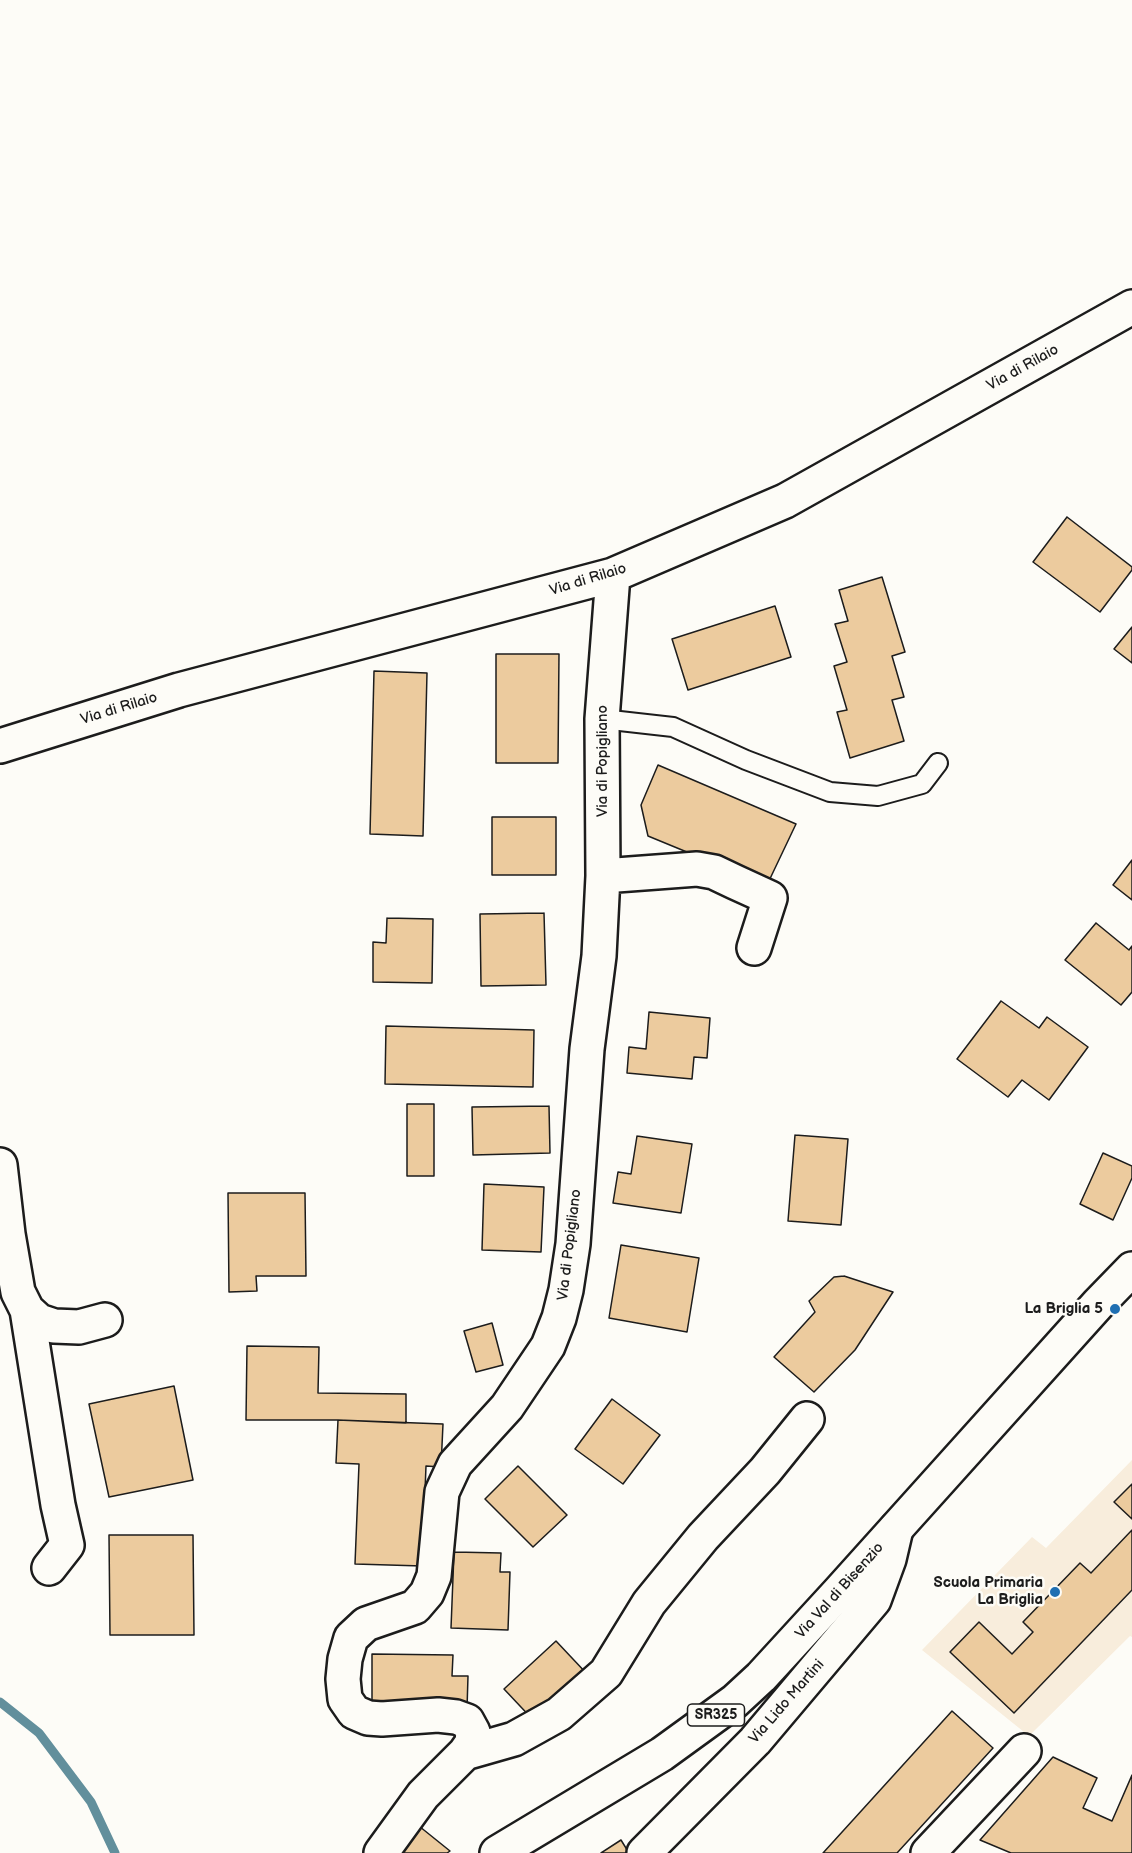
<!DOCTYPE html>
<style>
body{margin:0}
canvas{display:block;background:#fdfcf7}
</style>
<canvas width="1132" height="1853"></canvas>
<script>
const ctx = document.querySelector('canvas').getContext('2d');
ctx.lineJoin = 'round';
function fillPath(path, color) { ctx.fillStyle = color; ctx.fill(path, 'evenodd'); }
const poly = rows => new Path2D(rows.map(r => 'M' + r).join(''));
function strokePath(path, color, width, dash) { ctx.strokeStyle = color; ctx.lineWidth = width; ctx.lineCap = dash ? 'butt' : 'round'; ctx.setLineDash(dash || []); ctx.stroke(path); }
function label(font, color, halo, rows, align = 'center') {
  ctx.font = font + ' "Balsamiq Sans",sans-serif'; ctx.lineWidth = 5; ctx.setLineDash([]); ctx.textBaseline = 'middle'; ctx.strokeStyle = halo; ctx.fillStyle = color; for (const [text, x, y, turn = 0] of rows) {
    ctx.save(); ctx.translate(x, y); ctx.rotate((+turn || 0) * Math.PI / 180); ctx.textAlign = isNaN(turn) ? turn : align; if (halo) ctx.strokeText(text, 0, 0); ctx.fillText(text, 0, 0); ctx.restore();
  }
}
fillPath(poly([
 [1132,1460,1132,1637,1130,1636,1029,1736,922,1650,1032,1537,1046,1548]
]), '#f8eddc');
strokePath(poly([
 [0,1702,39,1733,91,1802,115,1853]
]), '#628f9c', 9);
const building = poly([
 [1067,517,1132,567,1132,570,1100,612,1033,562,1067,517],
 [882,577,905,652,892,656,904,697,892,700,904,741,850,758,837,712,847,710,834,666,847,662,835,624,848,621,839,590,882,577],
 [775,606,791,657,688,690,672,639,775,606],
 [1132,627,1132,663,1114,649,1132,627],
 [496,654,559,654,558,763,496,763,496,654],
 [374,671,427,673,423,836,370,834,374,671],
 [658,765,796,824,767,885,648,836,641,805,658,765],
 [492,817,556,817,556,875,492,875,492,817],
 [1132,860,1132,900,1113,885,1132,860],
 [544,913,546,985,481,986,480,914,544,913],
 [387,918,433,919,432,983,373,982,373,942,386,943,387,918],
 [1096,923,1129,950,1132,946,1132,992,1121,1005,1065,960,1096,923],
 [1001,1001,1039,1028,1047,1017,1088,1047,1049,1100,1022,1080,1008,1097,957,1059,1001,1001],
 [649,1012,710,1018,707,1058,694,1057,692,1079,627,1073,629,1047,646,1049,649,1012],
 [386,1026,534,1030,533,1087,385,1084,386,1026],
 [407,1104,434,1104,434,1176,407,1176,407,1104],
 [549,1106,550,1153,473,1155,472,1107,549,1106],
 [795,1135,848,1139,841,1225,788,1221,795,1135],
 [637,1136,692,1144,681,1213,613,1203,618,1172,631,1174,637,1136],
 [1103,1153,1132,1166,1132,1178,1113,1220,1080,1204,1103,1153],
 [484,1184,544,1187,541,1252,482,1250,484,1184],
 [228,1193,305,1193,306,1276,256,1276,257,1291,229,1292,228,1193],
 [621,1245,699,1258,687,1332,609,1318,621,1245],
 [844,1276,893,1292,855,1350,814,1392,774,1357,815,1312,809,1301,834,1277,844,1276],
 [492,1323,503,1365,476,1372,464,1331,492,1323],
 [247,1346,319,1347,318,1393,406,1394,406,1423,338,1420,246,1420,247,1346],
 [174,1386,193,1480,109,1497,89,1404,174,1386],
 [612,1399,660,1435,623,1484,575,1449,612,1399],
 [338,1420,443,1424,441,1467,426,1466,422,1566,355,1564,359,1464,336,1463,338,1420],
 [518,1466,567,1515,533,1547,485,1499,518,1466],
 [1132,1484,1132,1519,1114,1502,1132,1484],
 [1132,1530,1132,1590,1014,1713,950,1652,979,1622,1012,1654,1033,1632,1023,1622,1080,1563,1091,1573,1132,1530],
 [109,1535,193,1535,194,1635,110,1635,109,1535],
 [454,1552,501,1553,500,1572,510,1572,508,1630,451,1628,454,1552],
 [556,1641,588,1675,536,1723,504,1689,556,1641],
 [372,1654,453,1655,452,1676,468,1676,467,1709,372,1709,372,1654],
 [952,1711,993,1748,897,1853,823,1853,952,1711],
 [1053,1757,1097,1778,1083,1808,1112,1821,1132,1775,1132,1853,1011,1853,980,1840,1053,1757],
 [409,1818,450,1851,447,1853,383,1853,409,1818],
 [621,1840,629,1853,601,1853,621,1840]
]);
fillPath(building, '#eccb9e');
strokePath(building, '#1c1c1c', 1.5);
const lane = poly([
 [602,719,673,727,746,760,830,792,878,796,922,784,938,763]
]);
const street = poly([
 [0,746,179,690,613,575,785,501,1132,307],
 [603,876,697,869,714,872,735,882,770,898,754,948],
 [0,1165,8,1234,18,1292,27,1310,39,1321,54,1326,79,1327,105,1320],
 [27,1310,58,1505,67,1545,49,1568],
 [465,1753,514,1739,559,1714,606,1673,649,1603,703,1537,765,1471,807,1419],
 [381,1853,423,1795,465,1753,472,1743,473,1732,467,1721,456,1717,438,1715,382,1719,368,1718,354,1712,345,1699,343,1679,345,1659,351,1638,366,1624,415,1607,427,1593,434,1576,442,1492,455,1464,507,1407,548,1346,559,1318,566,1290,573,1244,587,1049,599,956,603,876,602,719,613,575],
 [644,1853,755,1741,874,1600,889,1559,896,1529],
 [928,1853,1024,1751]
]);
const primary = poly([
 [497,1853,662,1754,735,1701,761,1677,839,1592,1098,1304,1132,1269]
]);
strokePath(lane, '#1c1c1c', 22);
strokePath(street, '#1c1c1c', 38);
strokePath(primary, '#1c1c1c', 38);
strokePath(lane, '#fdfcf7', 18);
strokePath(street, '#fdfcf7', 33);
strokePath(primary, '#fdfcf7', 33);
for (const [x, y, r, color] of [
 [1115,1309,6,"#1f6fb2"],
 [1055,1592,6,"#1f6fb2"]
]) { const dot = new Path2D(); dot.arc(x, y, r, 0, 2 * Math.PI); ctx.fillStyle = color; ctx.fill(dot); strokePath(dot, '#fdfcf7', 2); }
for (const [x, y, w] of [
 [716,1715,57]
]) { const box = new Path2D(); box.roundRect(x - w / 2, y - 11, w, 22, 4.5); ctx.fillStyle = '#fdfcf7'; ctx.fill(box); strokePath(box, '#1c1c1c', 1.5); }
label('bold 14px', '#1c1c1c', null, [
 ["SR325",716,1715]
]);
label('15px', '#1c1c1c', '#fdfcf7', [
 ["Via di Rilaio",1023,368,-29],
 ["Via di Rilaio",588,580,-17],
 ["Via di Rilaio",119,709,-17],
 ["Via di Popigliano",603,761,-90],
 ["Via di Popigliano",570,1245,-83],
 ["Via Val di Bisenzio",840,1591,-48],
 ["Via Lido Martini",787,1702,-49]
]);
label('bold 15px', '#1c1c1c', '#fdfcf7', [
 ["La Briglia 5",1103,1309],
 ["Scuola Primaria",1043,1583],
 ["La Briglia",1043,1600]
], 'right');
</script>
